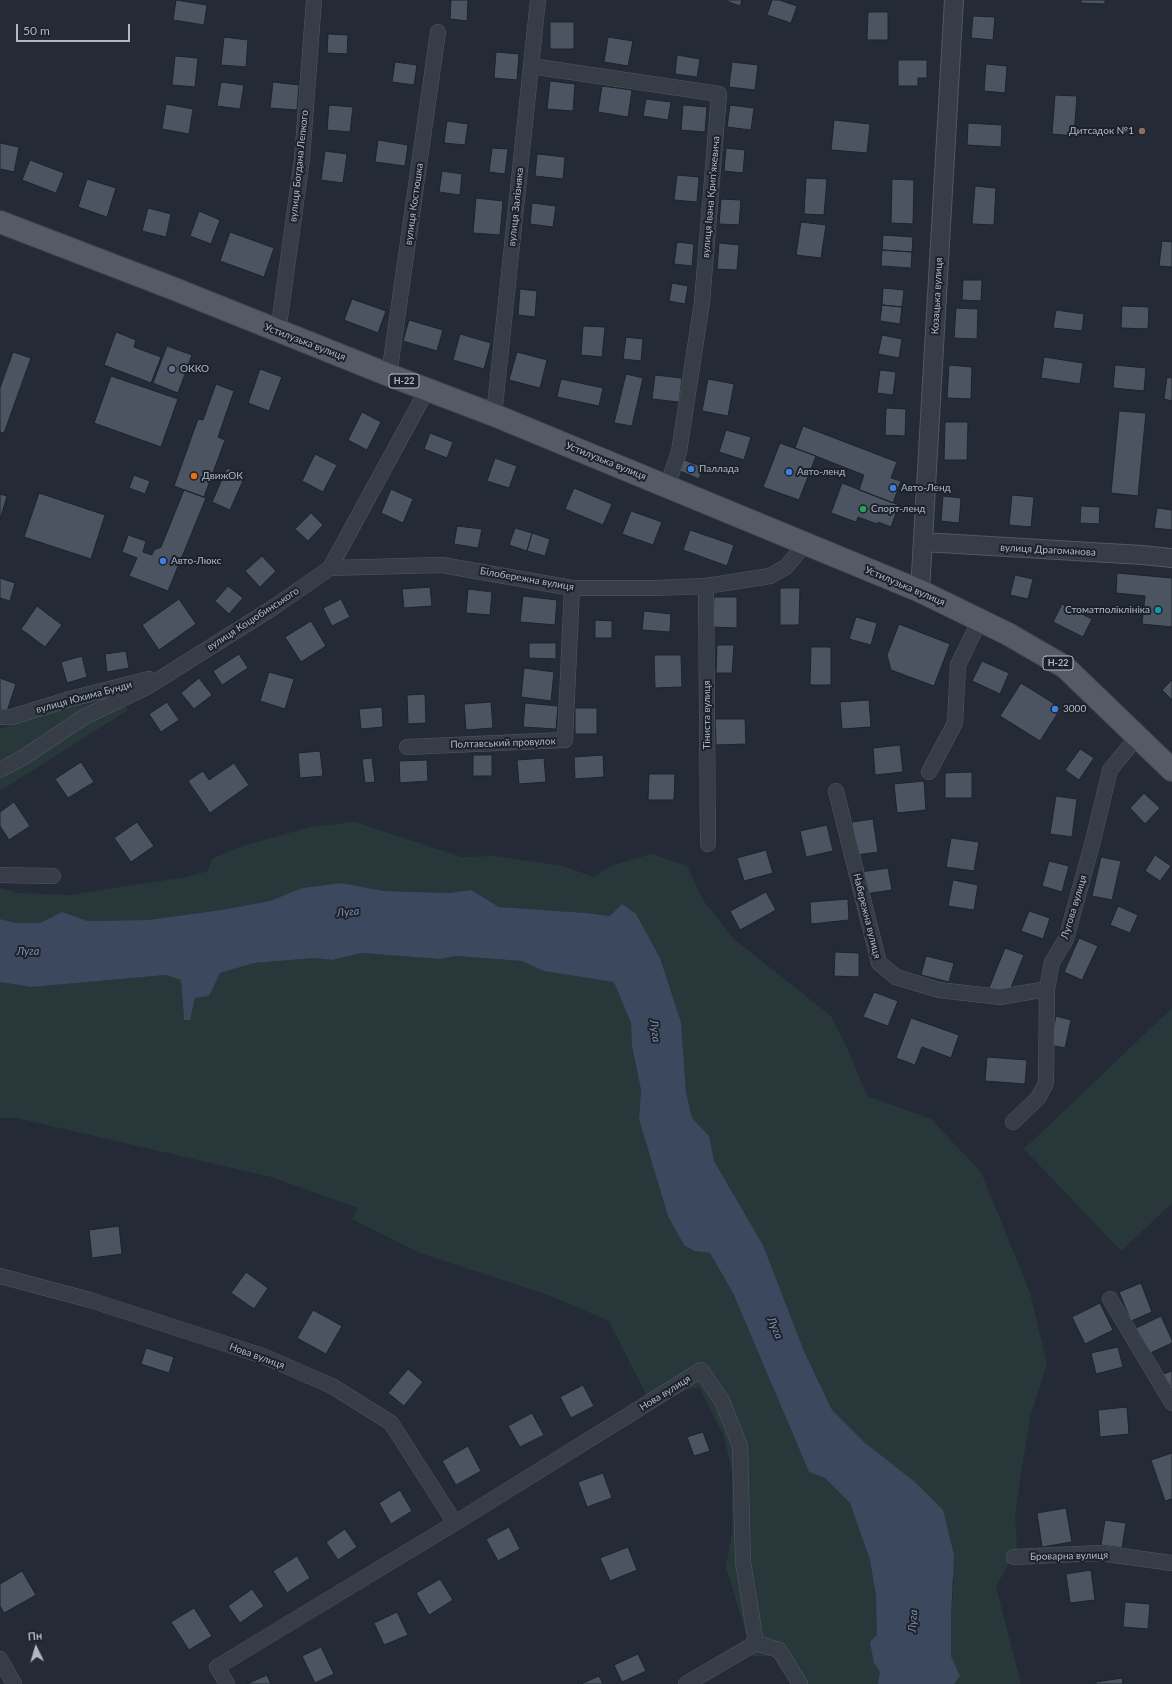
<!DOCTYPE html>
<meta charset="utf-8">
<style>
body{margin:0}
#map{position:relative;width:1172px;height:1684px;overflow:hidden;background:#242a36;font-family:Lato,sans-serif}
canvas{display:block}
.north{position:absolute;left:16px;top:1628px;width:40px;height:40px;-webkit-text-stroke:3px #1c222b;paint-order:stroke;rotate:355deg;font-size:11px;font-weight:700;line-height:16px;text-align:center;color:#b2b7c3}
.north::after{content:'';display:block;margin:auto;width:14px;height:18px;background:#b2b7c3;clip-path:polygon(50% 0,100% 100%,50% 72%,0 100%)}
.scale{position:absolute;left:16px;top:24px;width:114px;height:18px;box-sizing:border-box;border:2px solid #b2b7c3;border-top:0;padding-left:5px;font-size:12px;line-height:14px;white-space:nowrap;color:#b2b7c3;-webkit-text-stroke:3px #1c222b;paint-order:stroke}
</style>
<div id="map">
<canvas width="1172" height="1684"></canvas>
<div class="north">Пн</div>
<div class="scale">50 m</div>
</div>
<script>
const ctx = document.querySelector('canvas').getContext('2d');
ctx.lineJoin = 'round';
function fillPath(path, color) { ctx.fillStyle = color; ctx.fill(path, 'evenodd'); }
const poly = rows => new Path2D(rows.map(r => 'M' + r).join(''));
function strokePath(path, color, width, dash) { ctx.strokeStyle = color; ctx.lineWidth = width; ctx.lineCap = dash ? 'butt' : 'round'; ctx.setLineDash(dash || []); ctx.stroke(path); }
function label(font, color, halo, rows, align = 'center') {
  ctx.font = font + ' Lato,sans-serif'; ctx.lineWidth = 4; ctx.setLineDash([]); ctx.textBaseline = 'middle'; ctx.strokeStyle = halo; ctx.fillStyle = color; for (const [text, x, y, turn = 0] of rows) {
    ctx.save(); ctx.translate(x, y); ctx.rotate((+turn || 0) * Math.PI / 180); ctx.textAlign = isNaN(turn) ? turn : align; if (halo) ctx.strokeText(text, 0, 0); ctx.fillText(text, 0, 0); ctx.restore();
  }
}
fillPath(poly([
 [116,691,128,710,0,791,0,729],
 [355,822,462,857,494,856,563,866,594,877,613,865,652,854,687,866,703,900,734,939,831,1016,847,1048,867,1096,931,1119,981,1172,1030,1293,1047,1364,1031,1414,1022,1467,1015,1515,1017,1548,996,1587,1021,1684,954,1684,959,1676,951,1656,951,1618,954,1580,915,1482,864,1442,832,1410,804,1351,763,1245,714,1161,709,1136,692,1118,686,1092,681,1022,660,958,635,914,622,904,610,916,586,913,499,907,471,890,448,893,384,891,341,883,302,888,270,901,221,910,148,920,88,921,62,912,40,923,16,923,0,919,0,888,19,893,69,895,186,877,208,871,212,859,239,847,310,827],
 [362,953,440,959,456,956,522,961,544,971,614,981,631,1023,632,1046,641,1090,639,1119,694,1251,710,1253,733,1293,809,1472,825,1478,850,1503,870,1560,876,1596,878,1625,874,1663,880,1672,878,1684,795,1684,775,1656,753,1656,726,1567,732,1533,732,1469,723,1434,699,1387,685,1390,653,1408,609,1321,548,1295,420,1253,352,1219,358,1208,271,1177,17,1118,0,1118,0,982,31,987,166,975,181,980,184,1020,190,1019,195,998,209,996,219,973,254,963,315,958,332,960],
 [1172,1008,1172,1203,1121,1251,1024,1149]
]), '#28383a');
fillPath(poly([
 [341,883,384,891,448,893,471,890,499,907,586,913,610,916,622,904,636,914,660,958,681,1022,686,1092,692,1118,709,1136,714,1161,763,1245,804,1351,832,1410,864,1442,915,1482,943,1510,954,1555,951,1618,951,1656,960,1676,954,1684,878,1684,880,1672,874,1663,870,1642,877,1635,876,1596,870,1560,850,1503,825,1478,809,1472,733,1293,710,1253,694,1251,684,1245,668,1216,639,1119,641,1090,632,1046,631,1023,614,982,544,971,522,961,456,956,440,959,362,953,332,960,315,958,254,963,220,973,209,996,195,998,190,1020,184,1020,181,980,166,975,31,987,0,982,0,919,16,923,40,923,62,912,88,921,148,920,221,910,270,901,302,888]
]), '#3b485d');
const building = poly([
 [176,0,207,5,204,25,173,20,176,0],
 [451,0,468,0,467,21,450,19,451,0],
 [724,0,742,0,740,6,724,0],
 [772,0,779,0,797,6,791,23,767,15,772,0],
 [1081,0,1105,0,1105,4,1081,3,1081,0],
 [868,12,888,12,888,40,867,40,868,12],
 [973,16,995,17,993,40,971,38,973,16],
 [550,22,574,22,574,49,550,49,550,22],
 [328,34,348,35,347,54,327,53,328,34],
 [224,37,248,40,246,67,221,65,224,37],
 [608,37,633,41,628,66,604,62,608,37],
 [496,52,519,54,517,80,494,78,496,52],
 [677,55,700,59,697,77,675,74,677,55],
 [175,56,198,58,195,87,172,85,175,56],
 [898,60,927,60,927,78,918,78,918,86,898,86,898,60],
 [395,62,417,65,414,85,392,82,395,62],
 [732,62,758,65,755,90,729,87,732,62],
 [986,64,1007,66,1005,93,984,91,986,64],
 [550,81,575,84,573,111,547,109,550,81],
 [221,82,244,85,240,109,217,106,221,82],
 [273,82,299,85,297,110,270,108,273,82],
 [602,86,632,90,628,117,598,112,602,86],
 [1055,95,1077,96,1074,136,1052,134,1055,95],
 [646,99,671,102,668,120,643,116,646,99],
 [166,104,193,109,189,134,162,129,166,104],
 [329,105,353,107,350,132,327,130,329,105],
 [683,105,707,107,705,132,681,130,683,105],
 [730,105,754,108,751,130,727,127,730,105],
 [834,120,870,124,867,153,831,150,834,120],
 [447,121,468,124,465,145,444,143,447,121],
 [968,123,1002,125,1001,147,967,145,968,123],
 [378,140,408,145,405,166,375,162,378,140],
 [0,143,19,147,14,172,0,169,0,143],
 [492,148,508,149,505,174,489,172,492,148],
 [726,148,745,150,743,173,724,171,726,148],
 [325,151,347,154,343,183,321,180,325,151],
 [537,154,565,157,563,179,535,176,537,154],
 [30,160,64,173,56,193,22,180,30,160],
 [442,171,462,174,460,195,439,192,442,171],
 [677,175,699,177,697,202,674,200,677,175],
 [806,178,827,179,824,215,804,214,806,178],
 [87,179,116,188,107,217,78,207,87,179],
 [892,179,914,180,913,224,891,223,892,179],
 [975,186,996,188,994,225,972,224,975,186],
 [476,198,503,201,500,235,473,233,476,198],
 [721,199,741,200,739,225,719,224,721,199],
 [532,203,556,206,553,227,530,224,532,203],
 [148,208,171,214,166,237,142,231,148,208],
 [199,211,220,220,211,244,190,236,199,211],
 [801,222,826,225,821,258,796,255,801,222],
 [230,232,274,248,264,277,220,261,230,232],
 [883,235,913,237,912,252,882,250,883,235],
 [1162,241,1172,242,1172,267,1159,266,1162,241],
 [677,242,694,244,692,266,674,264,677,242],
 [719,243,739,245,737,270,717,269,719,243],
 [882,250,912,252,911,268,881,266,882,250],
 [963,280,982,280,981,301,962,300,963,280],
 [672,283,688,286,685,304,669,301,672,283],
 [883,288,904,290,902,307,882,305,883,288],
 [520,289,537,291,535,317,518,315,520,289],
 [352,299,386,311,378,333,344,320,352,299],
 [882,305,902,307,900,324,880,321,882,305],
 [1122,306,1149,307,1148,329,1121,328,1122,306],
 [956,308,978,309,977,339,954,338,956,308],
 [1056,310,1084,314,1082,331,1053,328,1056,310],
 [409,320,443,330,437,351,403,341,409,320],
 [583,326,605,327,602,357,581,355,583,326],
 [116,332,136,340,134,347,161,357,151,383,104,365,116,332],
 [460,334,491,343,484,369,453,360,460,334],
 [882,335,902,339,899,358,878,354,882,335],
 [626,337,643,339,641,361,623,359,626,337],
 [167,346,192,355,178,393,153,383,167,346],
 [13,352,31,358,4,433,0,432,0,388,13,352],
 [517,352,547,360,540,388,509,380,517,352],
 [1044,357,1083,363,1080,384,1041,378,1044,357],
 [949,365,972,367,971,399,947,398,949,365],
 [1115,365,1146,368,1144,391,1113,388,1115,365],
 [260,369,282,377,269,411,248,403,260,369],
 [880,370,896,372,893,395,877,393,880,370],
 [626,374,643,378,632,426,614,423,626,374],
 [655,375,682,378,679,402,652,399,655,375],
 [111,376,178,399,161,447,94,423,111,376],
 [1167,377,1172,378,1172,401,1164,399,1167,377],
 [561,379,603,388,599,406,557,397,561,379],
 [708,379,734,384,728,416,702,411,708,379],
 [216,384,234,391,218,437,225,440,204,497,174,486,198,419,203,420,216,384],
 [886,408,906,409,905,436,885,435,886,408],
 [1119,411,1146,413,1138,496,1111,493,1119,411],
 [362,412,381,422,367,450,348,440,362,412],
 [945,422,968,422,967,460,944,460,945,422],
 [803,426,897,462,891,478,901,481,893,503,859,490,864,475,795,448,803,426],
 [726,430,751,437,744,460,719,452,726,430],
 [430,433,453,442,447,458,424,449,430,433],
 [780,443,816,456,799,500,763,487,780,443],
 [315,454,337,465,323,492,302,481,315,454],
 [495,458,517,466,509,488,487,481,495,458],
 [684,460,703,467,699,479,680,471,684,460],
 [227,468,245,476,230,510,212,502,227,468],
 [134,475,150,481,145,494,129,488,134,475],
 [842,483,899,505,891,527,878,522,877,524,858,517,856,522,831,513,842,483],
 [574,488,612,504,603,525,565,509,574,488],
 [391,489,413,499,403,523,381,513,391,489],
 [184,490,206,498,168,591,129,576,137,558,122,552,128,535,146,541,143,552,152,555,154,550,161,547,184,490],
 [39,493,105,515,91,559,24,537,39,493],
 [0,494,7,496,0,520,0,494],
 [1012,495,1034,497,1031,527,1009,525,1012,495],
 [943,496,961,498,959,523,941,521,943,496],
 [1081,506,1100,507,1099,524,1080,523,1081,506],
 [1157,508,1172,510,1172,530,1154,528,1157,508],
 [631,511,662,522,653,545,622,534,631,511],
 [311,513,323,525,308,541,295,529,311,513],
 [457,526,482,529,478,548,454,544,457,526],
 [515,528,532,533,527,551,509,545,515,528],
 [690,530,734,545,727,566,683,550,690,530],
 [532,533,550,539,545,556,527,551,532,533],
 [262,556,276,571,260,587,245,571,262,556],
 [1117,573,1172,578,1172,627,1142,624,1145,596,1116,593,1117,573],
 [1015,575,1033,579,1028,599,1010,595,1015,575],
 [0,578,15,583,10,601,0,598,0,578],
 [228,586,243,598,229,614,215,601,228,586],
 [430,587,432,606,404,608,402,589,430,587],
 [780,588,800,588,799,625,780,625,780,588],
 [468,589,492,592,490,615,466,613,468,589],
 [523,596,557,600,555,625,520,622,523,596],
 [714,597,737,597,737,628,713,627,714,597],
 [179,599,196,624,159,650,142,625,179,599],
 [341,599,350,617,332,626,323,608,341,599],
 [1062,604,1092,619,1083,637,1053,622,1062,604],
 [37,606,62,625,45,647,21,629,37,606],
 [644,611,671,614,670,632,642,630,644,611],
 [856,617,877,623,871,645,849,639,856,617],
 [595,620,612,621,612,638,595,638,595,620],
 [311,621,326,646,301,662,285,637,311,621],
 [899,624,950,644,934,686,891,670,887,655,899,624],
 [529,643,556,643,556,659,529,658,529,643],
 [717,645,734,645,732,673,716,673,717,645],
 [811,647,831,647,831,685,810,685,811,647],
 [126,651,129,668,107,672,105,654,126,651],
 [239,654,248,668,222,685,213,671,239,654],
 [654,655,681,655,682,687,655,688,654,655],
 [82,656,87,677,67,683,61,662,82,656],
 [982,661,1009,673,1000,694,972,681,982,661],
 [524,668,554,672,551,701,521,697,524,668],
 [269,672,294,679,285,709,260,701,269,672],
 [0,678,16,684,7,711,0,709,0,678],
 [199,678,212,695,194,709,181,693,199,678],
 [1172,680,1172,700,1162,690,1172,680],
 [1021,683,1061,708,1040,741,1000,716,1021,683],
 [425,694,426,723,408,724,407,695,425,694],
 [869,700,871,727,842,729,840,702,869,700],
 [167,702,179,720,161,732,149,714,167,702],
 [491,702,493,728,466,730,464,704,491,702],
 [525,703,558,706,556,729,523,727,525,703],
 [382,707,383,727,361,729,359,709,382,707],
 [575,708,597,708,597,734,575,734,575,708],
 [715,719,745,719,746,744,716,745,715,719],
 [900,745,903,772,875,775,873,748,900,745],
 [1080,749,1094,758,1079,780,1065,770,1080,749],
 [320,751,323,776,300,778,298,753,320,751],
 [473,755,492,755,492,776,473,776,473,755],
 [603,755,604,777,575,779,574,757,603,755],
 [372,758,375,782,365,783,362,759,372,758],
 [544,758,546,782,519,784,517,760,544,758],
 [427,760,428,781,400,783,399,761,427,760],
 [81,762,94,782,68,798,55,779,81,762],
 [234,763,249,785,210,813,188,781,203,771,209,780,234,763],
 [972,772,972,798,945,798,945,773,972,772],
 [649,774,675,774,674,800,648,800,649,774],
 [924,781,926,810,897,813,894,784,924,781],
 [1144,793,1160,808,1145,824,1130,808,1144,793],
 [1056,796,1077,799,1072,837,1050,834,1056,796],
 [14,802,30,826,9,840,0,826,0,812,14,802],
 [873,819,878,852,857,855,852,822,873,819],
 [137,822,154,846,131,862,114,838,137,822],
 [827,825,833,851,806,857,800,831,827,825],
 [951,838,979,842,974,871,946,867,951,838],
 [766,850,773,873,744,881,737,858,766,850],
 [1155,855,1171,866,1160,881,1145,871,1155,855],
 [1101,857,1121,861,1112,900,1092,896,1101,857],
 [1049,861,1069,866,1062,892,1042,886,1049,861],
 [888,868,892,890,865,894,861,872,888,868],
 [953,880,978,885,974,910,948,906,953,880],
 [766,892,776,910,740,930,730,911,766,892],
 [848,899,849,920,811,924,810,902,848,899],
 [1118,906,1138,915,1130,933,1110,925,1118,906],
 [1029,911,1050,918,1043,939,1021,931,1029,911],
 [1079,938,1098,946,1082,980,1064,972,1079,938],
 [1005,948,1024,955,1008,995,989,988,1005,948],
 [835,952,859,953,859,977,834,976,835,952],
 [926,956,954,963,949,982,921,975,926,956],
 [874,992,898,1001,888,1026,863,1017,874,992],
 [1056,1016,1071,1020,1065,1048,1050,1045,1056,1016],
 [911,1018,959,1035,951,1058,922,1047,915,1065,896,1058,911,1018],
 [987,1057,1027,1060,1025,1084,985,1081,987,1057],
 [119,1226,122,1254,92,1258,89,1230,119,1226],
 [246,1272,268,1288,254,1309,231,1293,246,1272],
 [1141,1283,1152,1312,1131,1321,1119,1292,1141,1283],
 [1100,1303,1113,1330,1085,1344,1072,1317,1100,1303],
 [313,1310,342,1326,326,1354,297,1338,313,1310],
 [1161,1316,1172,1340,1172,1343,1148,1354,1136,1328,1161,1316],
 [1118,1347,1123,1367,1096,1374,1091,1353,1118,1347],
 [146,1348,174,1357,169,1373,141,1364,146,1348],
 [408,1369,423,1382,404,1406,388,1393,408,1369],
 [1172,1371,1172,1393,1163,1374,1172,1371],
 [583,1385,594,1406,571,1418,560,1397,583,1385],
 [1127,1407,1129,1434,1100,1437,1098,1410,1127,1407],
 [532,1413,544,1435,520,1447,508,1426,532,1413],
 [703,1432,710,1451,694,1456,687,1437,703,1432],
 [468,1446,481,1471,456,1485,442,1461,468,1446],
 [1172,1453,1172,1499,1165,1501,1151,1460,1172,1453],
 [603,1473,612,1498,587,1507,578,1482,603,1473],
 [400,1490,412,1511,391,1524,379,1503,400,1490],
 [1066,1508,1072,1542,1042,1547,1037,1513,1066,1508],
 [1105,1520,1126,1523,1122,1548,1101,1545,1105,1520],
 [509,1527,520,1549,498,1561,486,1539,509,1527],
 [345,1529,357,1547,338,1560,326,1542,345,1529],
 [628,1547,637,1570,610,1581,600,1558,628,1547],
 [297,1556,310,1578,287,1593,273,1571,297,1556],
 [1091,1570,1095,1600,1070,1603,1066,1574,1091,1570],
 [22,1571,36,1595,4,1613,0,1606,0,1584,22,1571],
 [440,1579,453,1600,429,1615,416,1593,440,1579],
 [252,1589,264,1606,240,1623,228,1606,252,1589],
 [1125,1602,1150,1604,1148,1629,1123,1627,1125,1602],
 [194,1608,212,1636,189,1650,171,1622,194,1608],
 [397,1612,408,1635,384,1645,374,1623,397,1612],
 [321,1647,334,1674,315,1683,302,1656,321,1647],
 [638,1654,646,1671,622,1682,614,1665,638,1654],
 [267,1675,271,1684,247,1684,267,1675],
 [599,1676,603,1684,581,1684,599,1676],
 [1122,1678,1123,1684,1096,1684,1096,1682,1122,1678]
]);
fillPath(building, '#4c5461');
strokePath(building, '#1e242d', 1);
const minor = poly([
 [531,66,719,94,702,302,679,452,667,486],
 [278,332,302,159,314,0],
 [389,375,438,32],
 [494,415,538,0],
 [330,568,442,565,572,588,655,588,706,586,770,576,786,567,806,543],
 [706,586,708,844],
 [0,717,12,717,70,699,149,679],
 [407,747,565,740,572,588],
 [0,770,24,757,84,717,147,687,274,607,330,568,427,390],
 [929,772,955,723,958,665,980,620],
 [836,791,879,963,896,977,939,990,1000,997,1047,989],
 [0,875,53,876],
 [1013,1122,1038,1098,1046,1083,1047,989,1052,962,1066,939,1093,841,1110,770,1137,737],
 [0,1276,90,1300,263,1356,332,1386,391,1423,455,1523],
 [1110,1299,1172,1403],
 [1014,1557,1099,1553,1172,1563],
 [0,1659,14,1684],
 [227,1684,217,1667,455,1523,701,1370,722,1401,740,1446,743,1562,756,1643,779,1650,800,1684],
 [686,1684,756,1643]
]);
const tertiary = poly([
 [923,542,1142,555,1172,558],
 [920,591,954,0]
]);
const primary = poly([
 [0,222,172,288,389,375,494,415,920,591,1008,634,1065,667,1172,770]
]);
strokePath(minor, '#525761', 16);
strokePath(tertiary, '#525761', 20);
strokePath(primary, '#404650', 24);
strokePath(minor, '#373d46', 15);
strokePath(tertiary, '#373d46', 18);
strokePath(primary, '#555b66', 22);
for (const [x, y, r, color] of [
 [1142,131,4,"#8d6e63"],
 [172,369,4,"#5c6f8a"],
 [691,469,4,"#3f7fe0"],
 [789,472,4,"#3f7fe0"],
 [194,476,4,"#e8710a"],
 [893,488,4,"#3f7fe0"],
 [863,509,4,"#2e9e5b"],
 [163,561,4,"#3f7fe0"],
 [1158,610,4,"#0f9aa8"],
 [1055,709,4,"#3f7fe0"]
]) { const dot = new Path2D(); dot.arc(x, y, r, 0, 2 * Math.PI); ctx.fillStyle = color; ctx.fill(dot); strokePath(dot, '#1c222b', 1.5); }
for (const [x, y, w] of [
 [404,381,30],
 [1058,663,30]
]) { const box = new Path2D(); box.roundRect(x - w / 2, y - 7, w, 14, 3); ctx.fillStyle = '#1c222b'; ctx.fill(box); strokePath(box, '#b2b7c3', 1); }
label('bold 9px', '#b2b7c3', null, [
 ["Н-22",404,381],
 ["Н-22",1058,663]
]);
label('10px', '#b2b7c3', '#1c222b', [
 ["Дитсадок №1",1134,131,"right"],
 ["ОККО",180,369],
 ["Паллада",699,469],
 ["Авто-ленд",797,472],
 ["ДвижОК",202,476],
 ["Авто-Ленд",901,488],
 ["Спорт-ленд",871,509],
 ["Авто-Люкс",171,561],
 ["Стоматполіклініка",1150,610,"right"],
 ["3000",1063,709]
], 'left');
label('10px', '#b2b7c3', '#1c222b', [
 ["вулиця Богдана Лепкого",299,166,-84],
 ["вулиця Івана Крипʼякевича",711,197,-85],
 ["вулиця Костюшка",414,204,-82],
 ["вулиця Залізняка",516,207,-84],
 ["Козацька вулиця",937,296,-87],
 ["Устилузька вулиця",305,342,21],
 ["Устилузька вулиця",606,461,22],
 ["вулиця Драгоманова",1048,550,3],
 ["Білобережна вулиця",527,579,10],
 ["Устилузька вулиця",905,586,23],
 ["вулиця Коцюбинського",253,619,-33],
 ["вулиця Юхима Бунди",84,697,-15],
 ["Тіниста вулиця",707,715,-90],
 ["Полтавський провулок",503,743,-2],
 ["Лугова вулиця",1074,907,-73],
 ["Набережна вулиця",867,916,76],
 ["Нова вулиця",257,1356,20],
 ["Нова вулиця",665,1393,-32],
 ["Броварна вулиця",1069,1556,-1]
]);
label('italic 11px', '#7d8ea8', '#1c222b', [
 ["Луга",348,912,-6],
 ["Луга",28,951],
 ["Луга",655,1031,83],
 ["Луга",775,1328,66],
 ["Луга",913,1621,-86]
]);
</script>
